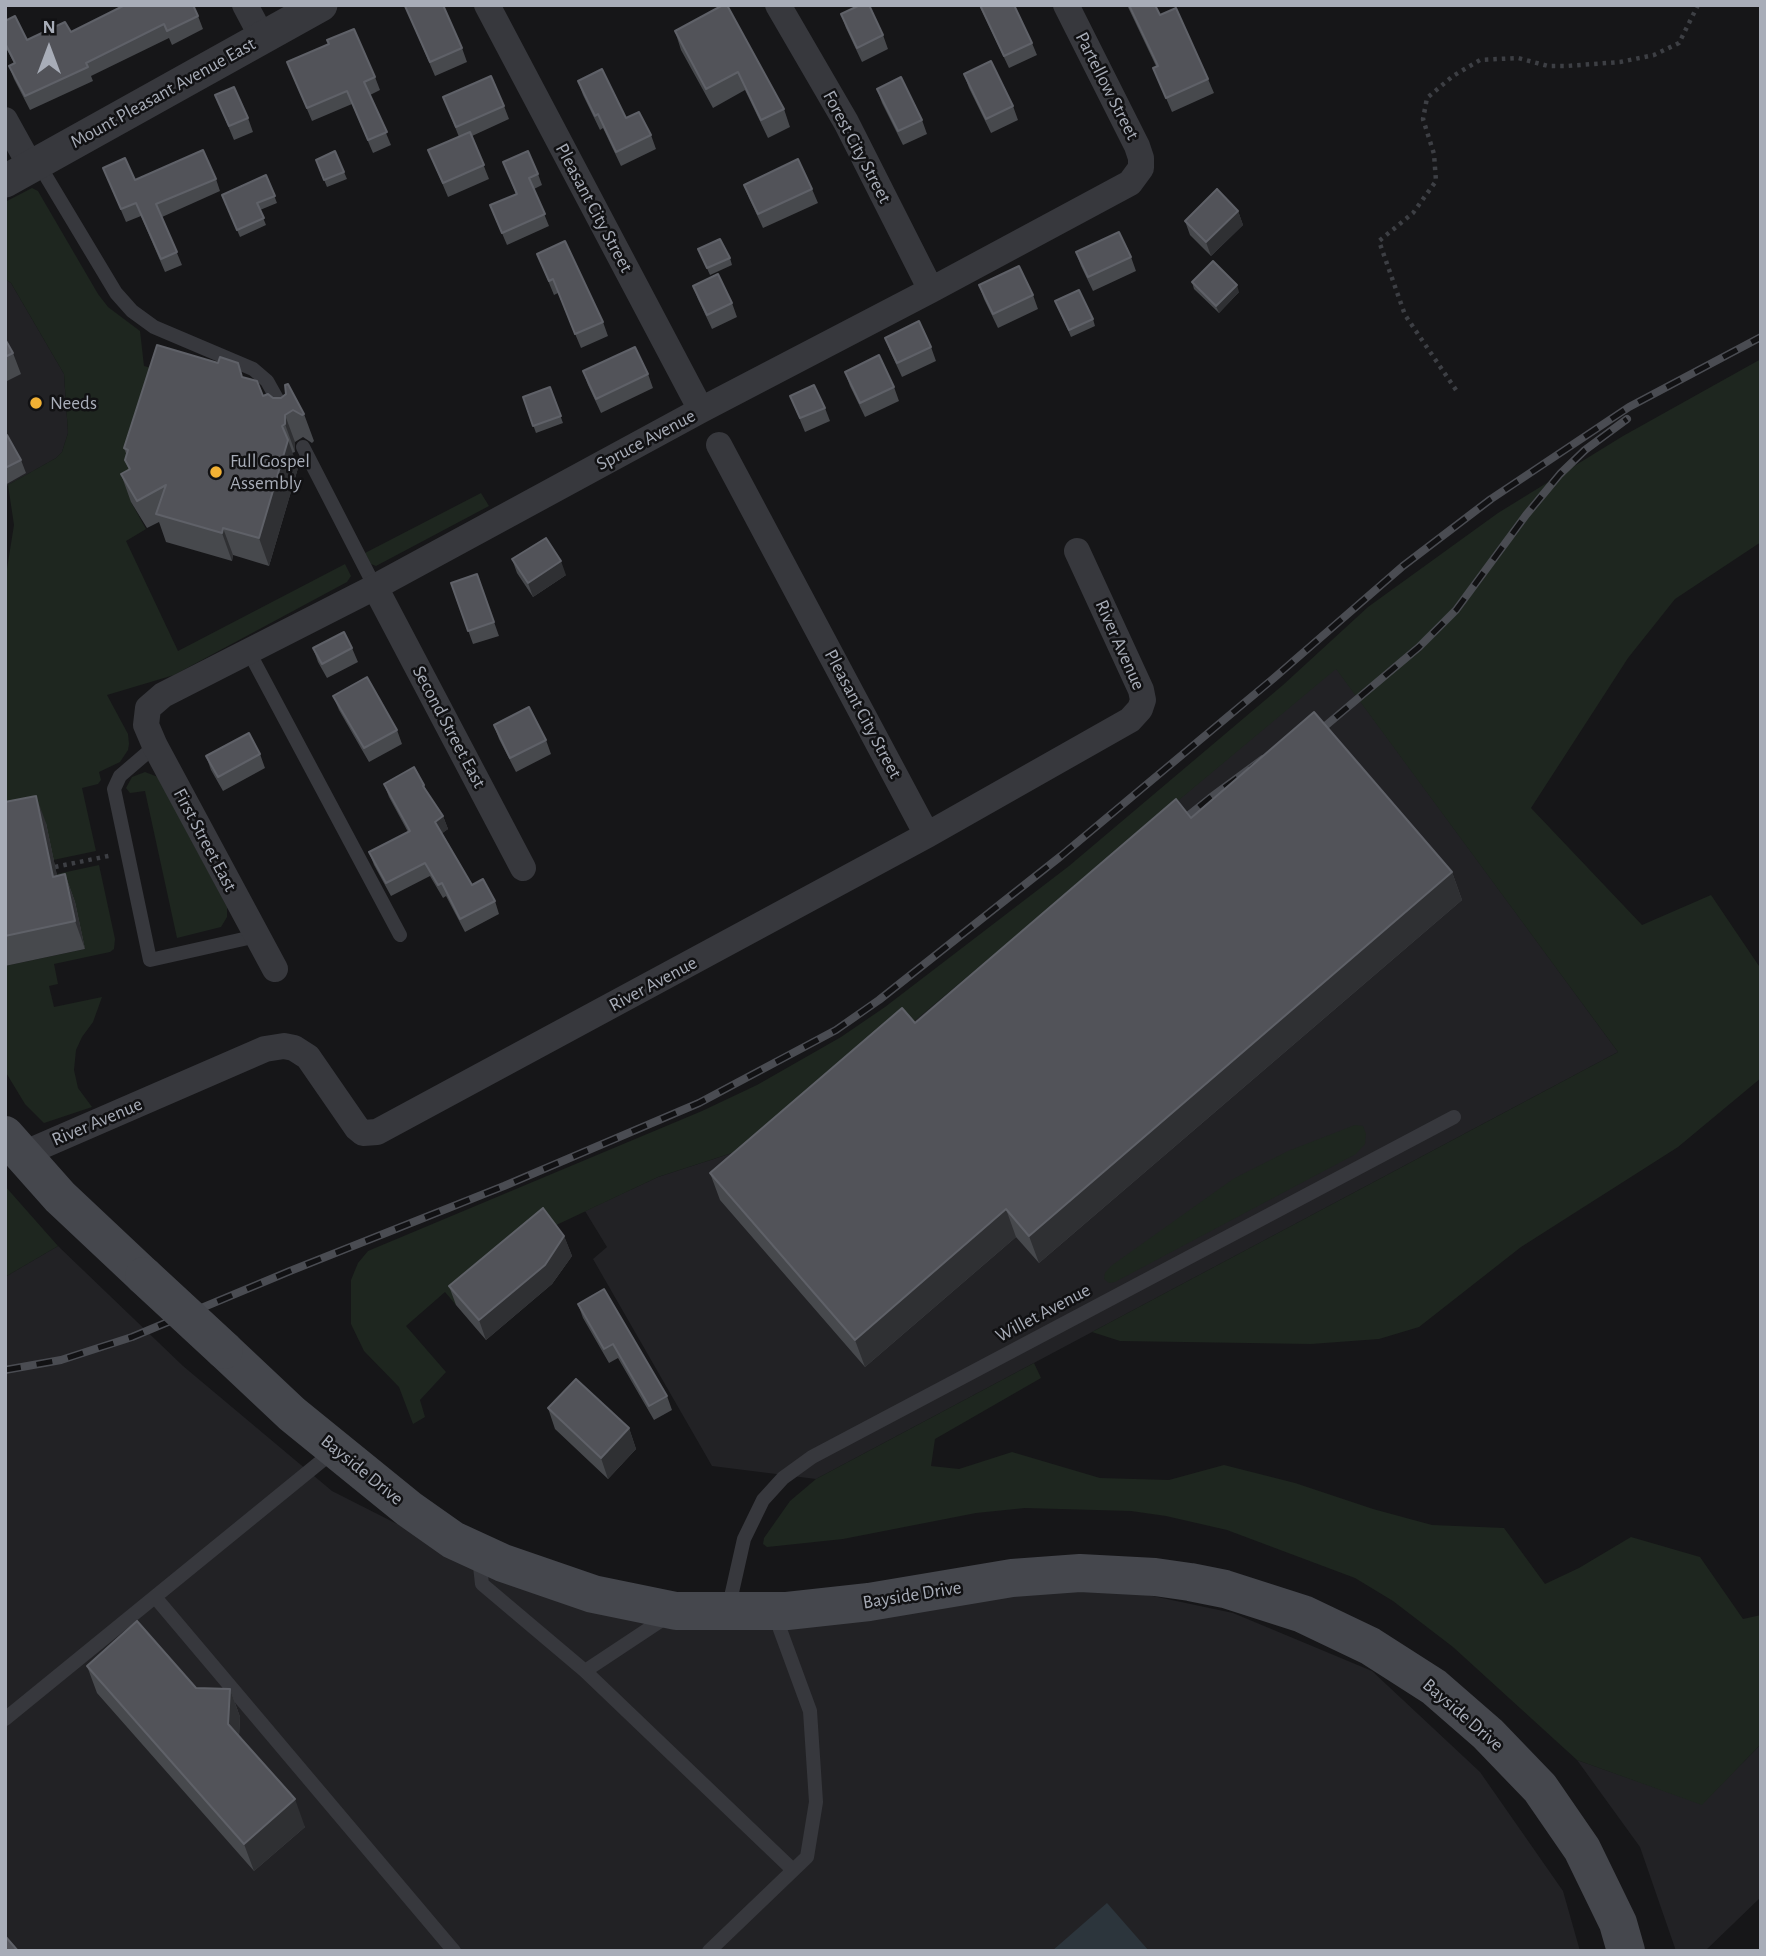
<!DOCTYPE html>
<style>
body{margin:0}
#map{position:relative;width:1766px;height:1956px;overflow:hidden;background:#161618;font-family:"Alegreya Sans",sans-serif}
canvas{display:block}
.frame{position:absolute;inset:0;border:7px solid #a8adb8;pointer-events:none}
.north{position:absolute;left:14px;top:14px;width:70px;height:70px;-webkit-text-stroke:5px #111113;paint-order:stroke;rotate:0deg;font-size:19px;font-weight:700;line-height:28px;text-align:center;color:#a8adb8}
.north::after{content:'';display:block;margin:auto;width:24px;height:32px;background:#a8adb8;clip-path:polygon(50% 0,100% 100%,50% 72%,0 100%)}
</style>
<div id="map">
<canvas width="1766" height="1956"></canvas>
<div class="frame"></div>
<div class="north">N</div>
</div>
<script>
const ctx = document.querySelector('canvas').getContext('2d');
ctx.lineJoin = 'round';
function fillPath(path, color) { ctx.fillStyle = color; ctx.fill(path, 'evenodd'); }
const poly = rows => new Path2D(rows.map(r => 'M' + r).join(''));
function strokePath(path, color, width, dash) { ctx.strokeStyle = color; ctx.lineWidth = width; ctx.lineCap = dash ? 'butt' : 'round'; ctx.setLineDash(dash || []); ctx.stroke(path); }
function label(font, color, halo, rows, align = 'center') {
  ctx.font = font + ' "Alegreya Sans",sans-serif'; ctx.lineWidth = 5; ctx.setLineDash([]); ctx.textBaseline = 'middle'; ctx.strokeStyle = halo; ctx.fillStyle = color; for (const [text, x, y, turn = 0] of rows) {
    ctx.save(); ctx.translate(x, y); ctx.rotate((+turn || 0) * Math.PI / 180); ctx.textAlign = isNaN(turn) ? turn : align; if (halo) ctx.strokeText(text, 0, 0); ctx.fillText(text, 0, 0); ctx.restore();
  }
}
fillPath(poly([
 [5,279,11,283,64,374,68,433,62,452,56,458,5,487],
 [1336,668,1618,1052,816,1479,712,1466,593,1259,607,1247,585,1211,658,1177,772,1140],
 [58,1246,183,1366,332,1491,480,1566,676,1611,1049,1574,1233,1613,1372,1671,1480,1772,1563,1891,1580,1951,5,1951,5,1277],
 [1761,1744,1761,1897,1705,1951,1676,1951,1640,1847,1577,1760,1702,1804]
]), '#222225');
fillPath(poly([
 [32,188,38,191,42,198,98,294,108,307,140,331,144,366,166,372,131,502,146,529,126,541,178,651,345,564,351,576,347,582,174,675,107,695,128,734,129,744,128,750,120,762,99,772,101,780,98,784,82,788,96,851,53,860,5,831,5,581,14,525,8,485,56,458,62,452,68,433,64,374,11,283,5,279,5,202],
 [1761,359,1761,542,1675,599,1628,658,1531,808,1642,925,1711,895,1761,969,1761,1078,1678,1147,1521,1247,1419,1327,1379,1339,1311,1344,1120,1341,1092,1332,1618,1052,1336,669,772,1140,658,1177,550,1228,456,1305,445,1292,406,1326,446,1372,420,1400,425,1417,413,1424,399,1387,364,1351,351,1324,351,1280,358,1263,368,1251,702,1111,757,1085,841,1037,885,1007,1069,866,1283,685,1368,607,1498,513,1623,436],
 [481,493,489,506,376,566,371,564,365,553],
 [145,772,158,777,227,907,227,917,221,927,177,938,145,791,130,793,126,788,132,777],
 [99,865,115,939,114,949,110,952,54,964,58,984,49,986,54,1007,102,997,93,1022,82,1037,76,1050,74,1070,78,1088,92,1107,44,1123,25,1104,5,1071,5,966,85,949,63,904,57,874],
 [1355,1125,1363,1126,1366,1134,1365,1144,1356,1154,1115,1282,1109,1283,1104,1279,1105,1273,1111,1266,1233,1179,1288,1151],
 [5,1186,58,1246,5,1277],
 [1034,1363,1041,1378,935,1439,931,1466,959,1469,1012,1452,1100,1478,1169,1480,1224,1465,1295,1483,1373,1509,1432,1525,1504,1528,1545,1584,1579,1568,1631,1537,1700,1557,1743,1619,1761,1615,1761,1744,1702,1805,1577,1760,1453,1647,1393,1601,1355,1578,1227,1530,1166,1516,1131,1511,1025,1508,976,1513,843,1539,777,1546,767,1547,763,1544,764,1538,790,1501,816,1479]
]), '#1e261f');
fillPath(poly([
 [1107,1903,1149,1951,1052,1951]
]), '#2c353c');
strokePath(poly([
 [1456,390,1405,315,1379,241,1413,213,1436,181,1434,154,1423,119,1427,98,1453,76,1480,60,1518,58,1548,66,1567,66,1620,62,1654,55,1679,43,1698,5],
 [55,867,113,855]
]), '#3d3f44', 4.5, [3.5, 5]);
strokePath(poly([
 [38,163,116,293,132,311,154,327,253,369,267,381,286,415],
 [303,447,375,587],
 [249,652,400,935],
 [155,746,120,776,114,789,150,960,257,936],
 [479,1557,482,1584,585,1671,793,1870],
 [155,1597,454,1951],
 [728,1610,744,1539,763,1500,783,1478,812,1457,1454,1117],
 [585,1671,668,1616],
 [5,1719,335,1450],
 [709,1951,807,1857,816,1802,810,1711,774,1613]
]), '#37383d', 14);
strokePath(poly([
 [245,5,262,37],
 [487,5,701,410],
 [778,5,846,122,931,290],
 [5,120,31,167],
 [719,445,927,835],
 [375,587,523,868],
 [275,969,155,746,146,725,148,708,163,695,375,587,701,410,931,290,1130,183,1141,168,1141,158,1137,146,1066,5],
 [21,1155,265,1049,284,1046,294,1048,308,1057,357,1128,363,1133,377,1132,927,835,1130,720,1140,709,1143,700,1141,690,1077,551]
]), '#37383d', 26);
strokePath(poly([
 [5,181,321,5]
]), '#37383d', 33);
strokePath(poly([
 [5,1135,60,1197,144,1276],
 [224,1350,292,1414,409,1509,453,1540,503,1563,593,1594,676,1611,787,1611,869,1602,1012,1578,1080,1573,1155,1577,1190,1582,1225,1589,1303,1614,1370,1646,1434,1687,1488,1734,1513,1760,1540,1788,1582,1849,1618,1923,1626,1951]
]), '#45474d', 38);
const rail = poly([
 [1311,738,1419,647,1456,610,1526,515,1560,474,1585,450,1627,419],
 [1174,827,1210,798,1263,759],
 [5,1370,61,1360,132,1337,290,1271,504,1186,699,1103,836,1030,879,1000,1061,856,1274,678,1403,566,1491,499,1629,407,1761,337]
]);
strokePath(rail, '#4a4c52', 8);
strokePath(rail, '#111113', 5, [16]);
strokePath(poly([
 [144,1276,224,1350]
]), '#45474d', 38);
fillPath(poly([
 [723,5,784,109,790,127,768,138,745,90,713,108,681,50,675,31],
 [979,5,1010,5,1032,43,1037,55,1009,68],
 [1127,5,1155,5,1160,15,1208,79,1214,93,1172,112,1153,68,1156,66],
 [405,6,462,48,467,62,435,76],
 [841,14,883,35,888,49,862,62,846,28],
 [198,16,203,29,172,45,169,38,91,76,93,81,30,110,14,79,9,66,14,63,5,46,5,21,27,40,71,32],
 [287,62,375,77,380,90,370,95,391,145,373,153,352,104,312,121],
 [964,74,1013,106,1018,120,991,133,969,88],
 [578,81,626,118,651,135,656,149,621,166,603,128,600,130,583,95],
 [877,89,922,120,927,134,903,145,882,103],
 [215,95,248,118,253,132,234,140],
 [443,97,504,106,509,119,472,136,489,179,448,197,428,150,459,137],
 [316,160,344,172,347,179,327,187],
 [503,162,538,174,542,185,534,189,549,226,507,245,490,205,516,194],
 [103,168,135,180,216,179,220,191,162,217,182,265,165,272,141,216,126,222],
 [266,175,277,203,260,210,266,225,240,237,225,202],
 [744,185,812,189,818,203,763,228,749,198],
 [1238,211,1243,225,1211,256,1190,235,1185,221],
 [698,249,730,258,732,265,710,275],
 [1076,252,1131,257,1136,271,1093,291,1081,266],
 [537,254,603,322,608,336,581,348,558,293,554,295],
 [1192,282,1239,292,1219,313,1194,289],
 [979,285,1033,295,1038,309,998,328,984,299],
 [693,286,732,303,737,317,712,329,698,299],
 [1055,301,1093,319,1095,326,1071,337],
 [885,338,931,347,936,361,902,377,890,351],
 [5,339,13,353,21,374,5,382],
 [583,371,648,374,653,388,601,413,588,385],
 [845,372,894,387,899,401,865,417,850,386],
 [243,378,263,396,273,398,304,414,314,441,312,443,303,437,295,442,295,452,292,453,298,468,269,566,233,555,232,561,166,542,159,522,147,528,131,502,121,474,129,470,125,460,127,456,124,448],
 [550,387,563,423,536,433,523,397],
 [790,396,825,408,830,421,805,432],
 [5,436,21,460,26,473,5,485],
 [512,559,566,575,533,597,517,573],
 [477,574,499,636,473,644,451,583],
 [313,648,352,648,358,662,327,678,318,662],
 [333,696,397,730,402,744,369,762,339,710],
 [494,725,546,740,551,754,516,772,499,739],
 [260,754,265,768,223,791,211,770,206,756],
 [384,784,424,785,427,792,443,816,448,829,442,833,472,885,495,901,499,914,465,932,446,896,443,898,430,876,391,896,374,865,369,852,408,832,389,797],
 [5,802,46,823,57,876,65,874,75,902,85,949,5,966],
 [1191,818,1452,872,1462,900,1039,1263,1016,1237,865,1367,720,1200,710,1173,915,1023],
 [564,1236,572,1256,552,1284,486,1340,456,1305,449,1286],
 [578,1304,667,1396,672,1410,654,1420,618,1358,609,1363,583,1318],
 [548,1408,629,1428,636,1449,608,1479,555,1429],
 [87,1666,196,1688,230,1689,240,1717,239,1736,305,1827,254,1871,97,1693]
]), '#47494d');
fillPath(poly([
 [1238,211,1243,225,1211,256,1206,242],
 [1237,285,1239,292,1219,313,1216,306],
 [285,415,295,442,295,452,285,424],
 [288,440,298,468,269,566,259,538],
 [223,528,233,555,232,561,222,533],
 [561,561,566,575,533,597,528,583],
 [36,796,46,823,63,904,53,877],
 [443,816,448,829,440,835,435,822],
 [1452,872,1462,900,1039,1263,1029,1236],
 [65,874,75,902,85,949,75,921],
 [1006,1209,1016,1237,865,1367,855,1340],
 [564,1236,572,1256,552,1284,486,1340,479,1320],
 [629,1428,636,1449,608,1479,601,1458],
 [230,1689,240,1717,238,1751,228,1724],
 [295,1799,305,1827,254,1871,244,1844]
]), '#2f3033');
const building = poly([
 [125,5,193,5,198,16,167,31,164,24,86,63,88,67,25,96,9,66,15,63,5,43,5,21,15,16,27,40,65,22,71,32,125,5],
 [443,5,462,48,430,62,405,6,443,5],
 [723,5,727,5,784,109,761,120,738,72,706,89,675,31,723,5],
 [860,5,869,5,883,35,857,48,841,14,860,5],
 [980,5,1014,5,1032,43,1004,56,980,5],
 [1129,5,1155,5,1160,15,1176,8,1208,79,1166,98,1153,68,1158,66,1129,5],
 [354,29,375,77,364,82,387,132,368,140,347,91,307,108,287,62,329,44,327,40,354,29],
 [991,61,1013,106,986,119,964,74,991,61],
 [602,69,626,118,639,112,651,135,616,152,598,114,595,116,578,81,602,69],
 [491,76,504,106,456,127,443,97,491,76],
 [901,77,922,120,898,131,877,89,901,77],
 [234,87,248,118,229,126,215,95,234,87],
 [470,132,484,165,443,183,428,150,470,132],
 [203,150,216,179,156,204,177,252,161,259,136,203,121,209,103,168,125,158,135,180,203,150],
 [335,151,344,172,324,180,316,160,335,151],
 [528,151,538,174,529,178,545,214,502,233,490,205,517,194,503,162,528,151],
 [798,159,812,189,758,214,744,185,798,159],
 [266,175,275,196,257,203,264,218,237,230,222,195,266,175],
 [1217,189,1238,211,1206,242,1185,221,1217,189],
 [1119,232,1131,257,1088,277,1076,252,1119,232],
 [720,239,730,258,707,268,698,249,720,239],
 [565,241,603,322,575,334,553,279,549,281,537,254,565,241],
 [1213,261,1237,285,1216,306,1192,282,1213,261],
 [1019,266,1033,295,993,314,979,285,1019,266],
 [718,274,732,303,707,315,693,286,718,274],
 [1079,290,1093,319,1069,330,1055,301,1079,290],
 [919,321,931,347,897,363,885,338,919,321],
 [5,339,13,353,5,357,5,339],
 [157,345,218,363,220,357,238,363,242,377,257,381,263,396,268,394,273,398,281,398,286,394,285,385,288,384,304,414,302,415,293,410,285,415,285,424,282,426,288,440,259,538,223,528,222,533,156,514,166,485,137,501,121,474,130,469,125,460,128,450,124,448,157,345],
 [635,347,648,374,596,399,583,371,635,347],
 [879,355,894,387,860,403,845,372,879,355],
 [814,385,825,408,800,418,790,396,814,385],
 [550,387,561,416,533,426,523,397,550,387],
 [7,435,21,460,5,468,5,436,7,435],
 [546,538,561,561,528,583,512,559,546,538],
 [477,574,494,622,468,631,451,583,477,574],
 [344,632,352,648,322,664,313,648,344,632],
 [367,677,397,730,364,748,333,696,367,677],
 [529,707,546,740,510,758,494,725,529,707],
 [1314,712,1452,872,1029,1236,1006,1209,855,1340,710,1173,902,1008,915,1023,1176,799,1191,818,1314,712],
 [249,733,260,754,218,777,206,756,249,733],
 [414,767,424,785,423,786,443,816,435,822,472,885,483,879,495,901,460,919,442,883,438,885,425,863,386,883,369,852,410,831,384,784,414,767],
 [36,796,53,877,65,874,75,921,5,936,5,802,36,796],
 [543,1208,564,1236,545,1265,479,1320,449,1286,543,1208],
 [604,1289,667,1396,649,1406,613,1344,604,1349,578,1304,604,1289],
 [576,1379,629,1428,601,1458,548,1408,576,1379],
 [137,1621,196,1688,230,1689,228,1724,295,1799,244,1844,87,1666,137,1621],
 [5,1936,18,1951,5,1951,5,1936]
]);
fillPath(building, '#525359');
strokePath(building, '#5f6168', 2);
for (const [x, y, r, color] of [
 [36,403,7,"#f2b134"],
 [216,472,7,"#f2b134"]
]) { const dot = new Path2D(); dot.arc(x, y, r, 0, 2 * Math.PI); ctx.fillStyle = color; ctx.fill(dot); strokePath(dot, '#111113', 2.5); }
label('19px', '#a8adb8', '#111113', [
 ["Partellow Street",1107,86,63],
 ["Mount Pleasant Avenue East",163,93,-29],
 ["Forest City Street",857,147,62],
 ["Pleasant City Street",594,208,62],
 ["Spruce Avenue",646,440,-28],
 ["River Avenue",1120,645,66],
 ["Pleasant City Street",863,714,62],
 ["Second Street East",449,727,62],
 ["First Street East",205,840,62],
 ["River Avenue",653,984,-28],
 ["River Avenue",97,1122,-23],
 ["Willet Avenue",1043,1313,-28],
 ["Bayside Drive",362,1470,39],
 ["Bayside Drive",912,1595,-9],
 ["Bayside Drive",1463,1715,41]
]);
label('19px', '#a8adb8', '#111113', [
 ["Needs",50,403],
 ["Full Gospel",230,461],
 ["Assembly",230,483]
], 'left');
</script>
